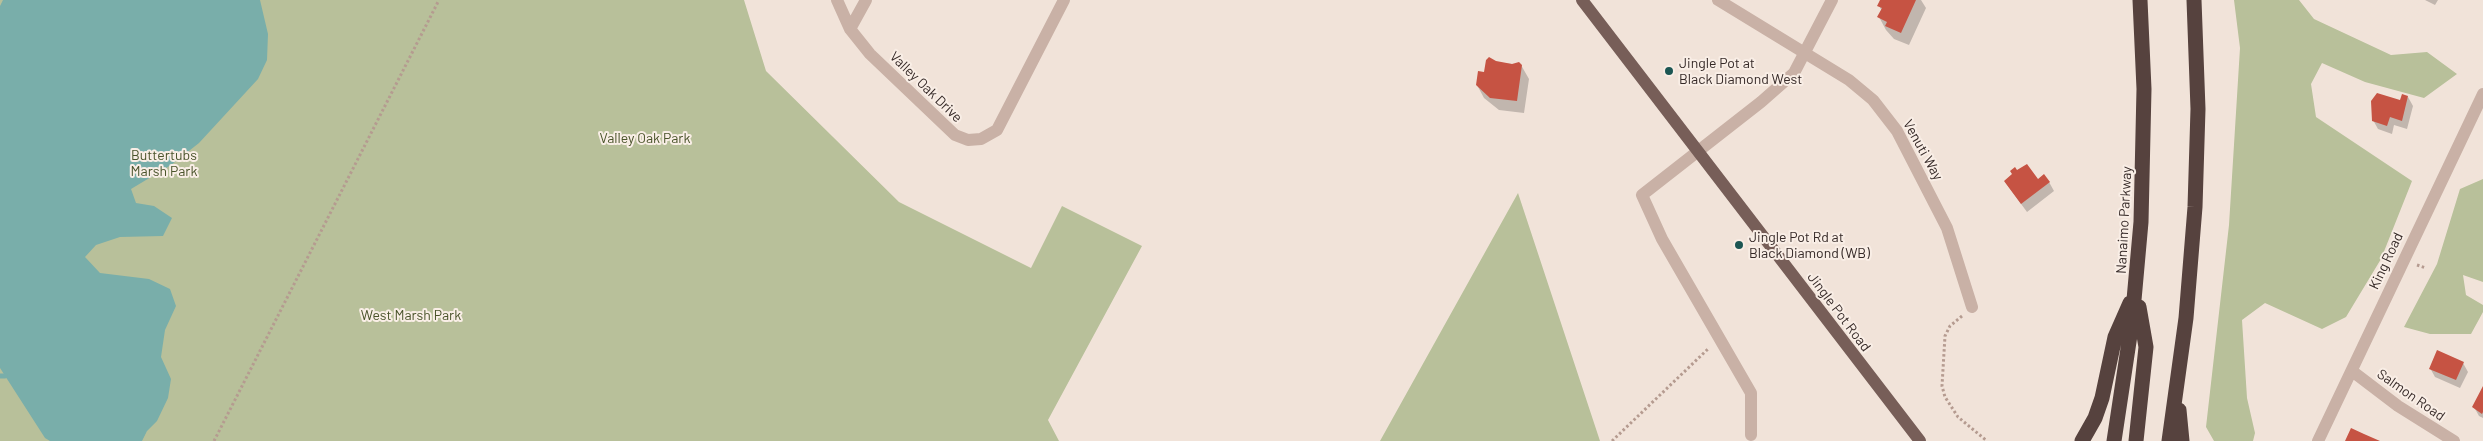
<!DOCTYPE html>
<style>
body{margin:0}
canvas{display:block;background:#f1e3d9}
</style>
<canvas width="2483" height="441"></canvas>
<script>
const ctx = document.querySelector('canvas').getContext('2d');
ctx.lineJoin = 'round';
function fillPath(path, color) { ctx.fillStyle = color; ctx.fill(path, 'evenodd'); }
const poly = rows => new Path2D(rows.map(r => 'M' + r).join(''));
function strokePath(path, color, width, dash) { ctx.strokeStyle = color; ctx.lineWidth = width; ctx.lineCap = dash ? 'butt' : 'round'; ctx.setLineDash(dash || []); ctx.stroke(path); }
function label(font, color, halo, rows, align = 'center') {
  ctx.font = font + ' Barlow,sans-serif'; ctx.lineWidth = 4; ctx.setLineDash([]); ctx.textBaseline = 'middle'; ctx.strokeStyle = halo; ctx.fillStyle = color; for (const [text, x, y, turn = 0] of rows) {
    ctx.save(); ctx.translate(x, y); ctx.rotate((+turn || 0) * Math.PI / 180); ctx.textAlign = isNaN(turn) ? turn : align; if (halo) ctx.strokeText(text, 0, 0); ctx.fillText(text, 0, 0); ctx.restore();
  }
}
fillPath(poly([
 [0,0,744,0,766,71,899,202,1031,268,1062,206,1142,246,1048,420,1059,441,0,441],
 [2234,0,2299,0,2314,19,2391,55,2427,52,2457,74,2424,98,2365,82,2322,63,2311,84,2316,117,2412,181,2381,259,2346,317,2322,329,2265,303,2242,320,2247,398,2255,433,2253,441,2214,441,2206,427,2229,225,2240,48],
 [2483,179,2483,282,2463,275,2466,295,2483,305,2483,312,2471,334,2430,334,2404,327,2437,264,2460,189],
 [1518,193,1600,441,1380,441]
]), '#b8c09a');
fillPath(poly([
 [3,0,260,0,268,34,267,60,258,79,199,143,171,165,131,189,136,203,154,206,172,218,163,236,120,237,96,245,85,257,100,273,149,279,170,289,176,306,165,330,161,357,171,379,168,398,157,421,147,431,142,441,50,441,45,438,0,368,0,6]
]), '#79aeaa');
fillPath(poly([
 [1881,0,1921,0,1926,8,1909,45,1894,39,1886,30,1879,17,1882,11,1879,6],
 [2425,0,2438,0,2435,5],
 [1495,62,1521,65,1529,79,1524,113,1499,110,1484,98,1477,85],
 [2408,97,2413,106,2407,129,2394,125,2392,134,2378,129,2373,120],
 [2017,172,2038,181,2049,182,2054,191,2027,212,2005,182],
 [2463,363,2468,372,2460,388,2435,377,2430,368],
 [2483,389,2483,418,2479,416,2474,407]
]), '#0003');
strokePath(poly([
 [0,376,5,376]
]), '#79aeaa', 5);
fillPath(poly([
 [1880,0,1916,0,1901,33,1885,26,1887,22,1877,17,1882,8,1877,6],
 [1489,57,1496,61,1512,64,1519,62,1522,65,1517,101,1490,98,1476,85,1478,71,1484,72,1486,60],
 [2377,93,2400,100,2402,94,2408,96,2402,121,2390,117,2387,126,2372,121,2371,101],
 [2027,164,2038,179,2044,174,2050,182,2021,204,2004,181,2012,174,2010,171,2015,167,2017,170],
 [2437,350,2464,362,2456,380,2429,369],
 [2483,386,2483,412,2482,414,2472,407],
 [2351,428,2364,434,2380,441,2345,441]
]), '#c65343');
strokePath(poly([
 [2417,265,2426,268],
 [1962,316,1950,326,1945,336,1942,386,1945,397,1958,417,1987,441],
 [214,441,439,0],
 [1612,441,1709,348]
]), '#b59b90', 3, [2.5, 2.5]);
strokePath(poly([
 [837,0,850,29,870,54,955,135,968,140,981,139,997,130,1064,0],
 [1718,0,1849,80,1873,100,1897,131,1947,228,1972,307],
 [850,29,866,0],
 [2352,371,2398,406,2454,441],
 [1751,435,1751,393,1662,239,1642,195,1761,102,1794,73,1832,0],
 [2318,441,2483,94]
]), '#c9b1a6', 12);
strokePath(poly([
 [1582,0,1920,441]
]), '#775e58', 12);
strokePath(poly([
 [2179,410,2182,441],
 [2082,441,2095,418,2102,398,2115,337,2130,303],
 [2114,441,2132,322,2141,222,2144,89,2140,0],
 [2136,441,2146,347,2139,307],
 [2169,441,2186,318,2195,207,2198,109,2194,0]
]), '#56423e', 15);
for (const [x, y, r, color] of [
 [1669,71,5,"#1c5653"],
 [1739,245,5,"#1c5653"]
]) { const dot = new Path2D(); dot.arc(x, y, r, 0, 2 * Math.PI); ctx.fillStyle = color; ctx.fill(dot); strokePath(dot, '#f9eee6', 2); }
label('14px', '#352927', '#f9eee6', [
 ["Jingle Pot at",1679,63],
 ["Black Diamond West",1679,79],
 ["Jingle Pot Rd at",1749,237],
 ["Black Diamond (WB)",1749,253]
], 'left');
label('14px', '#352927', '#f9eee6', [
 ["Valley Oak Drive",926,87,44],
 ["Venuti Way",1923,150,61],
 ["Nanaimo Parkway",2124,220,-87],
 ["King Road",2386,261,-65],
 ["Jingle Pot Road",1839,312,53],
 ["Salmon Road",2411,395,35]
]);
label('14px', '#49532a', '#f9eee6', [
 ["Valley Oak Park",645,138],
 ["Buttertubs",164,155],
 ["Marsh Park",164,171],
 ["West Marsh Park",411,315]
]);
</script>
